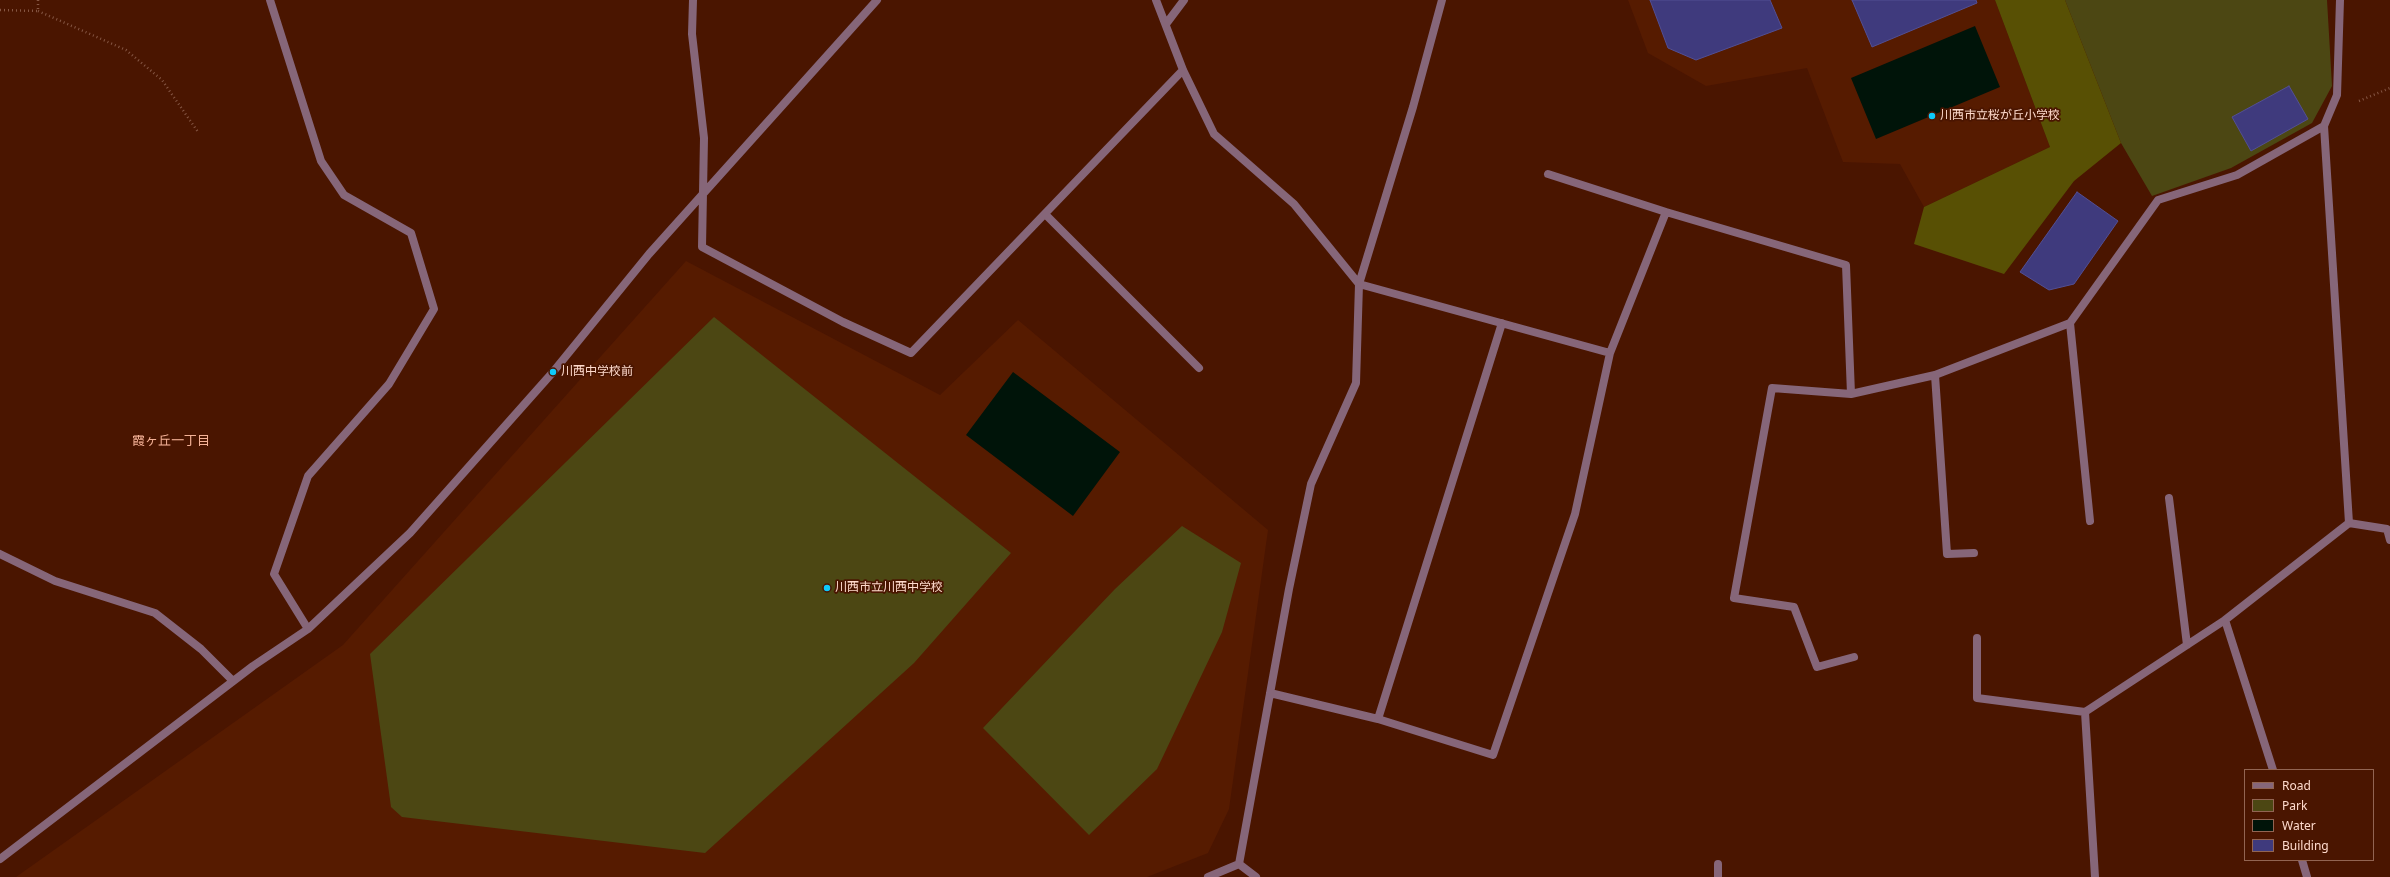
<!DOCTYPE html>
<meta charset="utf-8">
<style>
body{margin:0}
#map{position:relative;width:2390px;height:877px;overflow:hidden;background:#4a1500;font-family:"Noto Sans",sans-serif}
canvas{display:block}
.legend{position:absolute;left:2244px;top:769px;width:130px;height:92px;box-sizing:border-box;background:#4a1500;border:1px solid #926452;margin:0;padding:5px 7px;list-style:none;font-size:12px;color:#fedacc}
.legend li{display:flex;align-items:center;gap:8px;height:20px}
.legend b{width:20px;border:1px solid #926452}
</style>
<div id="map">
<canvas width="2390" height="877"></canvas>
<ul class="legend">
<li><b style="height:5px;background:#866679"></b>Road</li>
<li><b style="height:11px;background:#4c4713"></b>Park</li>
<li><b style="height:11px;background:#001409"></b>Water</li>
<li><b style="height:11px;background:#3f3a7d"></b>Building</li>
</ul>
</div>
<script>
const ctx = document.querySelector('canvas').getContext('2d');
ctx.lineJoin = 'round';
function fillPath(path, color) { ctx.fillStyle = color; ctx.fill(path, 'evenodd'); }
const poly = rows => new Path2D(rows.map(r => 'M' + r).join(''));
function strokePath(path, color, width, dash) { ctx.strokeStyle = color; ctx.lineWidth = width; ctx.lineCap = dash ? 'butt' : 'round'; ctx.setLineDash(dash || []); ctx.stroke(path); }
function label(font, color, halo, rows, align = 'center') {
  ctx.font = font + ' "Noto Sans","Noto Sans JP",sans-serif'; ctx.lineWidth = 3.5; ctx.setLineDash([]); ctx.textBaseline = 'middle'; ctx.strokeStyle = halo; ctx.fillStyle = color; for (const [text, x, y, turn = 0] of rows) {
    ctx.save(); ctx.translate(x, y); ctx.rotate((+turn || 0) * Math.PI / 180); ctx.textAlign = isNaN(turn) ? turn : align; if (halo) ctx.strokeText(text, 0, 0); ctx.fillText(text, 0, 0); ctx.restore();
  }
}
fillPath(poly([
 [1628,0,1995,0,2050,147,1924,207,1900,164,1843,162,1807,68,1706,86,1648,53],
 [686,261,940,395,1018,320,1268,530,1229,809,1208,853,1147,877,16,877,343,645]
]), '#561b00');
fillPath(poly([
 [2065,0,2327,0,2332,86,2312,123,2231,168,2152,196,2121,143],
 [714,317,1011,553,914,663,705,853,402,817,391,807,370,654],
 [1182,526,1241,563,1222,632,1157,769,1089,835,983,728,1115,589]
]), '#4c4713');
fillPath(poly([
 [1995,0,2065,0,2121,143,2074,181,2004,274,1914,244,1924,207,2050,147]
]), '#585004');
fillPath(poly([
 [1975,26,2000,87,1876,139,1851,78],
 [1013,372,1120,452,1073,516,966,435]
]), '#001409');
const building = poly([
 [1650,0,1770,0,1782,28,1696,60,1668,48,1650,0],
 [1852,0,1976,0,1977,3,1872,47,1852,0],
 [2289,86,2308,119,2251,151,2232,117,2289,86],
 [2077,192,2118,221,2074,284,2049,290,2020,272,2077,192]
]);
fillPath(building, '#3f3a7d');
strokePath(building, '#524f94', 1);
strokePath(poly([
 [0,10,38,11,38,0],
 [38,11,126,50,162,80,198,132],
 [2359,101,2390,88]
]), '#865744', 2.5, [1, 3]);
strokePath(poly([
 [270,0,321,161,344,195,411,233,434,309,389,384,308,476,274,574,308,629],
 [693,0,692,34,704,138,702,247,843,322,911,353,1183,70],
 [1156,0,1183,70,1214,134,1294,204,1359,284,1356,383,1311,484,1289,589,1239,864,1208,877],
 [1442,0,1413,107,1359,284,1610,353],
 [1166,24,1184,0],
 [1548,174,1666,212],
 [1045,214,1199,368],
 [2070,323,2090,521],
 [1935,375,1947,554,1974,553],
 [1851,394,1772,388,1734,598,1794,607,1817,667,1854,657],
 [2169,498,2187,645],
 [2349,523,2387,529,2390,540],
 [0,554,55,581,155,613,201,649,233,681],
 [1977,638,1977,698,2085,712],
 [1270,693,1378,719,1493,755,1575,514,1610,353,1666,212,1846,265,1851,394,1935,375,2070,323,2158,200,2237,175,2324,126],
 [1378,719,1502,323],
 [2273,770,2225,620,2349,523,2324,126,2337,95,2340,0],
 [0,859,253,666,308,629,410,533,553,372,649,254,877,0],
 [2302,860,2307,877],
 [1239,864,1256,877],
 [1718,864,1718,877],
 [2095,877,2085,712,2225,620]
]), '#866679', 8);
for (const [x, y, r, color] of [
 [1932,116,4,"#0ecafa"],
 [553,372,4,"#0ecafa"],
 [827,588,4,"#0ecafa"]
]) { const dot = new Path2D(); dot.arc(x, y, r, 0, 2 * Math.PI); ctx.fillStyle = color; ctx.fill(dot); strokePath(dot, '#4a1500', 1.5); }
label('12px', '#fedacc', '#4a1500', [
 ["川西市立桜が丘小学校",1940,116],
 ["川西中学校前",561,372],
 ["川西市立川西中学校",835,588]
], 'left');
label('13px', '#f4b196', '#4a1500', [
 ["霞ヶ丘一丁目",171,441]
]);
</script>
